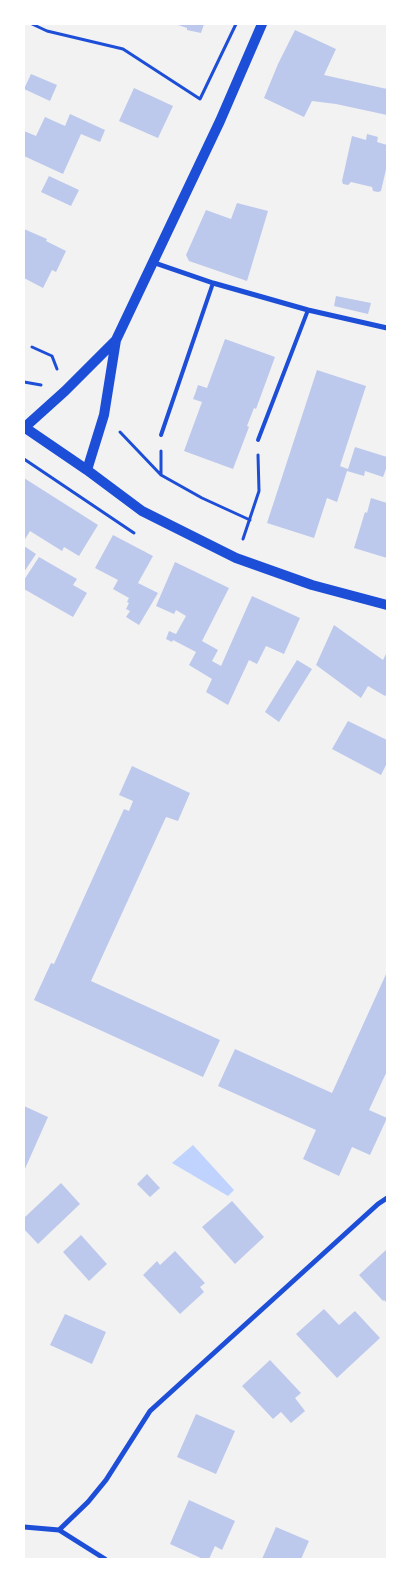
<!DOCTYPE html>
<style>
body{margin:0}
#map{position:relative;width:411px;height:1583px;overflow:hidden;background:#f2f2f2;font-family:Jost,sans-serif}
canvas{display:block}
.frame{position:absolute;inset:0;border:25px solid #fff;pointer-events:none}
</style>
<div id="map">
<canvas width="411" height="1583"></canvas>
<div class="frame"></div>
</div>
<script>
const ctx = document.querySelector('canvas').getContext('2d');
ctx.lineJoin = 'round';
function fillPath(path, color) { ctx.fillStyle = color; ctx.fill(path, 'evenodd'); }
const poly = rows => new Path2D(rows.map(r => 'M' + r).join(''));
function strokePath(path, color, width, dash) { ctx.strokeStyle = color; ctx.lineWidth = width; ctx.lineCap = dash ? 'butt' : 'round'; ctx.setLineDash(dash || []); ctx.stroke(path); }
fillPath(poly([
 [193,1145,234,1190,228,1196,172,1163]
]), '#bfd3fe');
fillPath(poly([
 [175,24,204,24,201,33,187,30,187,28],
 [295,30,336,49,324,75,387,89,387,115,336,104,312,101,304,117,264,98,278,64],
 [31,74,57,85,50,101,24,89],
 [134,88,173,106,158,138,119,121],
 [70,114,105,130,100,142,81,134,63,174,24,156,24,131,36,136,45,117,65,126],
 [367,134,378,137,377,142,387,145,387,165,381,191,378,192,373,191,372,187,351,182,348,185,343,184,342,181,352,136,366,140],
 [49,176,79,190,71,206,41,192],
 [237,203,268,211,247,281,189,261,186,255,206,210,231,219],
 [24,229,47,239,46,241,66,251,56,272,52,270,43,288,24,278],
 [336,296,371,303,368,314,334,306],
 [225,339,275,357,256,409,254,408,247,426,249,427,233,469,184,451,202,402,193,399,195,394,198,385,207,388],
 [317,370,366,386,340,466,348,469,355,447,387,457,387,466,383,477,365,471,364,476,347,471,337,502,327,498,314,538,267,523],
 [24,478,98,525,79,556,64,547,62,551,30,531,24,541],
 [371,498,387,503,387,558,354,548,365,512,367,513],
 [113,535,153,556,138,583,158,593,139,625,126,617,130,611,126,609,129,603,127,602,129,598,113,589,118,580,95,568],
 [24,546,36,554,24,572],
 [39,557,77,579,73,585,87,593,73,617,24,589,24,580],
 [175,562,229,588,202,641,218,650,212,661,221,666,252,596,300,618,284,654,266,646,257,664,249,660,228,705,206,692,212,679,189,665,196,652,173,640,172,642,166,639,169,631,176,634,186,616,176,610,174,614,156,606],
 [334,625,383,660,387,652,387,693,385,696,368,686,361,698,316,665],
 [297,660,312,669,279,722,265,712],
 [348,721,387,740,387,763,381,775,332,749],
 [132,766,190,793,178,821,166,817,91,981,220,1040,203,1077,34,1000,51,963,54,964,124,809,129,811,133,801,119,795],
 [387,972,387,1071,369,1110,387,1118,370,1155,352,1147,339,1176,303,1159,316,1130,218,1086,235,1049,332,1093],
 [24,1106,48,1117,24,1171],
 [147,1174,160,1188,150,1197,137,1184],
 [61,1183,80,1204,38,1244,24,1229,24,1218],
 [232,1201,264,1237,235,1264,202,1227],
 [81,1235,107,1264,89,1281,63,1252],
 [387,1249,387,1303,384,1300,383,1301,359,1275],
 [175,1251,205,1283,200,1287,204,1292,180,1314,143,1275,157,1261,160,1265],
 [324,1309,339,1325,355,1311,380,1338,337,1378,296,1334],
 [65,1314,106,1332,92,1364,50,1345],
 [270,1360,301,1393,295,1398,305,1411,291,1423,281,1412,273,1419,242,1386],
 [196,1414,235,1431,216,1474,177,1457],
 [189,1500,235,1521,222,1550,215,1546,209,1559,203,1559,170,1544],
 [276,1527,309,1541,301,1559,262,1559]
]), '#bdc9ec');
strokePath(poly([
 [32,24,47,31,123,49,200,99,236,24],
 [32,347,52,356,57,369],
 [24,382,41,385],
 [120,432,161,475,202,498,250,520],
 [161,451,161,475],
 [24,459,134,533],
 [243,539,259,491,258,455]
]), '#1d4ed8', 3);
strokePath(poly([
 [161,435,213,283],
 [258,440,308,310]
]), '#1d4ed8', 4);
strokePath(poly([
 [152,262,213,283,308,310,387,328],
 [24,1527,59,1530,105,1559],
 [59,1530,88,1502,106,1480,150,1411,378,1204,387,1198]
]), '#1d4ed8', 5);
strokePath(poly([
 [24,427,87,470,142,511,236,558,312,585,387,605],
 [25,427,65,391,116,340],
 [87,470,104,415,116,340,220,121,262,24]
]), '#1d4ed8', 10);
</script>
